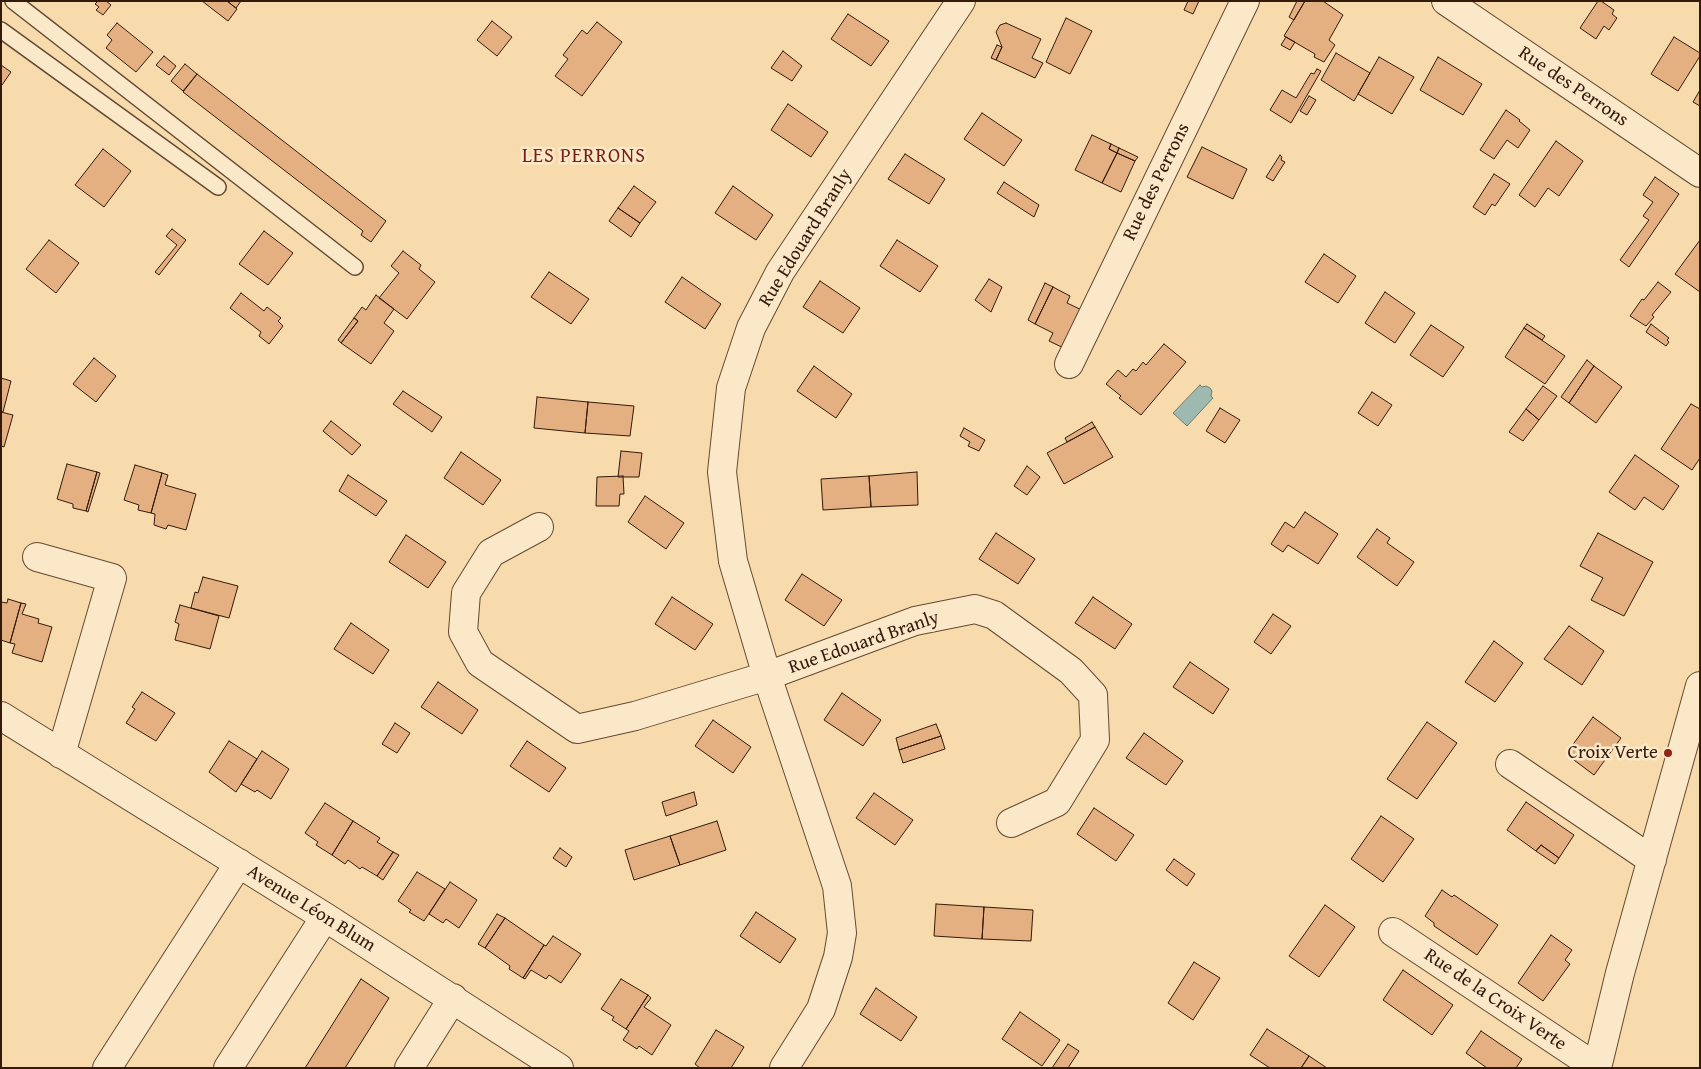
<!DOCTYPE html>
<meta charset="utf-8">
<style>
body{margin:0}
#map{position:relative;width:1701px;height:1069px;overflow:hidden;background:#f7dbac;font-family:"Gentium Book Plus",serif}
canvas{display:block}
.frame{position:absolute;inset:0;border:2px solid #331a0b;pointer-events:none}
</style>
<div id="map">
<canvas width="1701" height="1069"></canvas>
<div class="frame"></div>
</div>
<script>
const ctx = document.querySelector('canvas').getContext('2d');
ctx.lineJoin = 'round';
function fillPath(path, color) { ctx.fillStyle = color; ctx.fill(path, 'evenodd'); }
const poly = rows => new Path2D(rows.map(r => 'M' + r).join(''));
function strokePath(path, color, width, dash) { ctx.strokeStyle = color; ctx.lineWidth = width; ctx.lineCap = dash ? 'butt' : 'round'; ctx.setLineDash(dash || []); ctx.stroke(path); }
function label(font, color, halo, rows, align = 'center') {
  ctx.font = font + ' "Gentium Book Plus",serif'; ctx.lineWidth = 5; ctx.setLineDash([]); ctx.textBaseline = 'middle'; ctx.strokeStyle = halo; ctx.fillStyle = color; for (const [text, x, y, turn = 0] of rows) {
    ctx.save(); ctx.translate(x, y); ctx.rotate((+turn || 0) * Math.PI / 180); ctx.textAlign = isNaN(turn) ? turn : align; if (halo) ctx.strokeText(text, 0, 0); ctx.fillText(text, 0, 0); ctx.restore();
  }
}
const water = poly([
 [1200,385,1202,387,1206,386,1210,388,1212,391,1211,396,1213,398,1187,426,1173,413,1200,385]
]);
fillPath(water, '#9ebab0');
strokePath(water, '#737a6e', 1);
const building = poly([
 [98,1,106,1,111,5,103,15,96,10,99,7,95,4,98,1],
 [202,1,227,1,237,9,228,21,202,1],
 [227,1,241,1,236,8,227,1],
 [1188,1,1199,1,1193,14,1184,10,1188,1],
 [1297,1,1305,1,1294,20,1289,17,1297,1],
 [1305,1,1323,1,1343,15,1329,40,1335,45,1324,62,1314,57,1315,54,1284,36,1305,1],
 [1598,1,1601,1,1614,10,1612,14,1617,18,1609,30,1604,26,1596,39,1580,28,1598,1],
 [848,14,889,41,871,66,831,39,848,14],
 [1066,18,1092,31,1070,74,1046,62,1066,18],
 [492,21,512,37,497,56,477,40,492,21],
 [597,22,622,42,582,96,555,76,568,59,563,55,582,30,587,34,597,22],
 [117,23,153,52,136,72,106,48,112,40,107,35,117,23],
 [1006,23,1041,39,1032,58,1043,63,1035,78,996,60,1002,47,996,32,1000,25,1006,23],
 [1286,37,1295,42,1290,50,1281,45,1286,37],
 [1674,37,1700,53,1700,56,1678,91,1651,74,1674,37],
 [997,45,1002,47,996,60,991,58,997,45],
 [783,51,802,66,792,81,771,68,783,51],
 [1336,53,1370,73,1354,101,1321,80,1336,53],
 [164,56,176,66,169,75,156,65,164,56],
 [1379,57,1414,77,1392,114,1358,94,1379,57],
 [1438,57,1482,84,1463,115,1420,90,1438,57],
 [185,64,197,74,183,91,171,81,185,64],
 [1,65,11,72,2,85,1,84,1,65],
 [1317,69,1321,71,1291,123,1270,110,1282,90,1296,98,1311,73,1314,74,1317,69],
 [197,74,386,221,371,242,361,235,363,231,183,92,197,74],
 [1700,90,1700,106,1693,102,1700,90],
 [1309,96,1316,100,1307,115,1300,111,1309,96],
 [788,104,828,132,811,157,771,130,788,104],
 [1506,110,1520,120,1519,121,1530,130,1518,148,1507,140,1494,159,1480,150,1506,110],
 [982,113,1022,140,1004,166,964,139,982,113],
 [1092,135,1111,144,1109,149,1117,153,1102,183,1075,170,1092,135],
 [1556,141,1583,161,1559,196,1548,188,1535,207,1519,195,1556,141],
 [1111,144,1119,148,1117,153,1109,149,1111,144],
 [1202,147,1247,169,1233,199,1187,177,1202,147],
 [1119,148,1138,157,1135,161,1117,153,1119,148],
 [103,149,131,171,104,207,75,185,103,149],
 [1117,153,1135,161,1121,192,1102,183,1117,153],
 [905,154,945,179,929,204,888,179,905,154],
 [1280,155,1282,157,1281,160,1285,162,1273,181,1266,177,1280,155],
 [1494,174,1510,184,1495,206,1492,204,1485,215,1473,207,1494,174],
 [1655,177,1679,194,1629,267,1620,260,1649,220,1643,216,1653,202,1643,195,1655,177],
 [1004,182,1039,205,1034,217,997,193,1004,182],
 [634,186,656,202,640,223,618,208,634,186],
 [733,186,773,215,756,240,715,213,733,186],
 [618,208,640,223,631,237,609,221,618,208],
 [172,229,186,240,159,275,155,272,177,245,166,236,172,229],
 [264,231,293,253,268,285,239,264,264,231],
 [49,240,79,263,56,293,26,269,49,240],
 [897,240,938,266,920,292,880,266,897,240],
 [1700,240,1700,292,1675,274,1700,240],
 [403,251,421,265,419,269,435,282,407,319,379,298,399,273,391,266,403,251],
 [1324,254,1356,276,1338,303,1305,282,1324,254],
 [549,272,589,299,571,324,531,297,549,272],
 [682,277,721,304,705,329,665,302,682,277],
 [989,279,1002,287,991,312,975,300,989,279],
 [820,281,860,308,843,333,803,307,820,281],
 [1658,282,1671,292,1652,315,1654,317,1646,326,1630,316,1642,299,1644,300,1658,282],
 [1045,283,1053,287,1035,324,1028,320,1045,283],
 [1053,287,1070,296,1067,303,1086,312,1068,350,1049,341,1053,333,1035,324,1053,287],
 [1385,292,1415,313,1395,343,1365,323,1385,292],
 [241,293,264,311,267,307,281,318,278,321,283,326,269,344,259,336,261,332,230,308,241,293],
 [376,295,394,309,384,323,394,331,371,364,341,343,358,321,354,318,362,307,366,310,376,295],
 [354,318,358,321,341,343,338,340,354,318],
 [1527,324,1545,336,1542,340,1524,328,1527,324],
 [1651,324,1669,338,1667,340,1669,342,1666,346,1646,332,1651,324],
 [1431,325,1464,347,1443,377,1410,355,1431,325],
 [1524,328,1565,356,1545,384,1505,357,1524,328],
 [1164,344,1186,362,1141,415,1119,398,1121,396,1106,384,1118,370,1126,377,1133,369,1136,371,1143,362,1146,365,1164,344],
 [94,358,116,376,96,402,73,384,94,358],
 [1587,360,1594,366,1569,403,1561,397,1587,360],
 [814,366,852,394,836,418,797,391,814,366],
 [1594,366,1622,387,1596,423,1569,403,1594,366],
 [1,378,11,381,3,412,1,412,1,378],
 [1543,386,1557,396,1539,420,1526,409,1543,386],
 [403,391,442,417,432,432,393,404,403,391],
 [1372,392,1392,405,1378,426,1358,413,1372,392],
 [537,397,588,402,585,433,534,428,537,397],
 [588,402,634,406,630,436,585,433,588,402],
 [1691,404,1700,409,1700,458,1692,470,1661,449,1691,404],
 [1220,408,1240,420,1225,443,1206,431,1220,408],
 [1526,409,1539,420,1523,441,1509,432,1526,409],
 [1,412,13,415,4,447,1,446,1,412],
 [331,421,361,445,352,455,323,431,331,421],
 [1092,422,1095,427,1067,442,1065,438,1092,422],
 [1095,427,1113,457,1064,484,1047,453,1095,427],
 [964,428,985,440,979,451,968,446,970,442,960,436,964,428],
 [621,451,642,453,639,477,618,477,621,451],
 [461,452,501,480,483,505,444,478,461,452],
 [1635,455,1679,486,1663,510,1644,497,1635,510,1609,492,1635,455],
 [67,464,97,472,86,511,73,508,73,504,57,499,67,464],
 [135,465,162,473,151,513,138,510,139,505,124,500,135,465],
 [1027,466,1040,477,1027,495,1014,486,1027,466],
 [97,472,100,473,88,512,86,511,97,472],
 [917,472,918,505,871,507,869,476,917,472],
 [162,473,168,475,165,485,196,494,186,530,168,525,166,529,154,525,155,514,151,513,162,473],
 [348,475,387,501,376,516,339,491,348,475],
 [623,476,624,494,620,494,619,506,596,506,597,477,623,476],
 [869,476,871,507,823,510,821,479,869,476],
 [645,496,684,523,666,549,628,522,645,496],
 [1305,512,1338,534,1318,564,1288,545,1283,552,1271,544,1285,522,1294,528,1305,512],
 [1377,529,1390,538,1387,543,1414,562,1397,586,1357,557,1377,529],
 [996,533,1035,559,1018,584,979,559,996,533],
 [1598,533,1653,562,1624,616,1591,600,1603,578,1580,566,1598,533],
 [406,535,446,562,428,588,389,562,406,535],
 [802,574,842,600,824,626,785,600,802,574],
 [203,577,238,586,229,618,191,608,195,592,198,593,203,577],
 [672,597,713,624,695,650,655,624,672,597],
 [1093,597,1132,624,1115,649,1075,623,1093,597],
 [8,599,21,603,10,643,1,640,1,602,7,603,8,599],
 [21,603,26,604,22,614,39,619,38,623,52,627,42,662,12,653,15,644,10,643,21,603],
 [180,605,219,616,210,649,175,640,179,624,175,622,180,605],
 [1273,614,1291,626,1271,654,1254,642,1273,614],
 [351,623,389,650,373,674,334,649,351,623],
 [1569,626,1604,651,1582,685,1544,659,1569,626],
 [1494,641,1523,663,1495,702,1465,682,1494,641],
 [1190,662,1229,689,1213,714,1173,687,1190,662],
 [438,682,478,710,462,734,421,707,438,682],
 [142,692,175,713,156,741,126,723,135,709,132,707,142,692],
 [842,693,881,720,863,746,824,720,842,693],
 [1593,717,1621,738,1594,775,1566,754,1593,717],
 [713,720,751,747,733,773,695,746,713,720],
 [1427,722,1457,743,1417,799,1387,779,1427,722],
 [395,723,410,733,397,753,382,744,395,723],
 [936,724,941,736,899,750,896,738,936,724],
 [1144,733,1183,761,1166,785,1126,758,1144,733],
 [941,736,945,749,903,763,899,750,941,736],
 [229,741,257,759,236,792,209,772,229,741],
 [527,741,566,768,549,792,510,766,527,741],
 [262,751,289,769,271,799,257,790,255,792,241,784,262,751],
 [694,792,697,805,666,816,662,802,694,792],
 [874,793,913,820,895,845,856,818,874,793],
 [1526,802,1574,835,1559,858,1541,845,1536,851,1507,830,1526,802],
 [325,803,353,821,332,855,316,845,318,842,305,833,325,803],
 [1094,808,1134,835,1116,861,1077,834,1094,808],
 [1381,816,1414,839,1383,882,1351,859,1381,816],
 [353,821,380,838,377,842,393,852,377,876,362,867,360,869,348,860,345,864,332,855,353,821],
 [717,821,726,850,680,865,670,836,717,821],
 [670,836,680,865,634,880,625,850,670,836],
 [1541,845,1559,858,1555,864,1536,851,1541,845],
 [560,848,572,857,566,867,553,858,560,848],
 [393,852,399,855,383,880,377,876,393,852],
 [1174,859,1195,874,1187,886,1166,870,1174,859],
 [417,872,445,889,424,921,409,912,411,910,398,901,417,872],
 [450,882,477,900,459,928,446,919,443,923,429,914,450,882],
 [1442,890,1452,897,1454,895,1498,925,1477,955,1434,926,1434,923,1425,916,1442,890],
 [936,904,984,907,982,939,934,936,936,904],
 [1325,905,1355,927,1319,977,1289,956,1325,905],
 [984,907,1033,910,1031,941,982,939,984,907],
 [756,912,796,939,780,963,740,936,756,912],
 [497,914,505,918,485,948,478,944,497,914],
 [505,918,544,945,523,978,509,969,510,966,485,948,505,918],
 [1551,935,1572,950,1565,960,1570,964,1543,1001,1518,983,1551,935],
 [553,936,581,954,561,983,549,975,546,979,531,970,525,979,523,978,544,945,546,946,553,936],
 [1194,962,1220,978,1193,1020,1168,1003,1194,962],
 [1403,970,1453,1005,1432,1035,1383,1000,1403,970],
 [361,979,389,998,345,1068,305,1068,361,979],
 [621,979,648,995,626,1029,612,1020,614,1017,601,1009,621,979],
 [876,988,917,1017,901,1041,860,1014,876,988],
 [648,995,651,998,644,1007,671,1025,652,1055,639,1046,637,1049,623,1040,629,1031,626,1029,648,995],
 [1020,1012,1060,1040,1042,1066,1002,1039,1020,1012],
 [1267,1029,1309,1056,1301,1068,1270,1068,1250,1055,1267,1029],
 [716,1030,744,1047,731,1068,700,1068,695,1064,716,1030],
 [1481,1031,1522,1059,1516,1068,1487,1068,1466,1053,1481,1031],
 [1068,1044,1079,1051,1068,1068,1052,1068,1068,1044],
 [1309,1056,1327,1068,1301,1068,1309,1056]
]);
fillPath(building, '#e4af81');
strokePath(building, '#331a0b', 1);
const lane = poly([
 [13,1,355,267],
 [1,30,218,187]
]);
const street = poly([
 [1446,1,1700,173],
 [1069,364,1245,1],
 [539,527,491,553,466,593,463,632,480,663,577,729,635,716,767,676,915,621,975,609,994,615,1071,671,1093,695,1095,740,1057,802,1011,823],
 [37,557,112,578,61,754],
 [1,716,325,917,559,1068],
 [1510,764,1652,860],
 [1393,932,1597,1068],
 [107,1068,239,863],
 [228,1068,325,917],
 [409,1068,453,998],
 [784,1068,821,1009,838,957,842,933,837,886,767,676,733,561,722,472,731,388,751,328,780,272,961,1],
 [1597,1068,1620,973,1700,686]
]);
strokePath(lane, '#644a33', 18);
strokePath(street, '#644a33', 30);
strokePath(lane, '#fae8c9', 15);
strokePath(street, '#fae8c9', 28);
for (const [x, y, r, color] of [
 [1668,753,5,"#8f2418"]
]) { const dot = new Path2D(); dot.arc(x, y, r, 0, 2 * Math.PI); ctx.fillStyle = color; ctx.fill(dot); strokePath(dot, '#fae8c9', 2); }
label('19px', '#331a0b', '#fae8c9', [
 ["Rue des Perrons",1573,87,34],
 ["Rue des Perrons",1157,182,-64],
 ["Rue Edouard Branly",806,238,-58],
 ["Rue Edouard Branly",864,643,-19],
 ["Avenue Léon Blum",311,909,32],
 ["Rue de la Croix Verte",1495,1000,34]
]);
label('19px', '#331a0b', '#fae8c9', [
 ["Croix Verte",1658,753]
], 'right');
ctx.letterSpacing = '1px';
label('20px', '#7a1f14', '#fae8c9', [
 ["LES PERRONS",584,157]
]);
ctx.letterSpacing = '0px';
</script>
